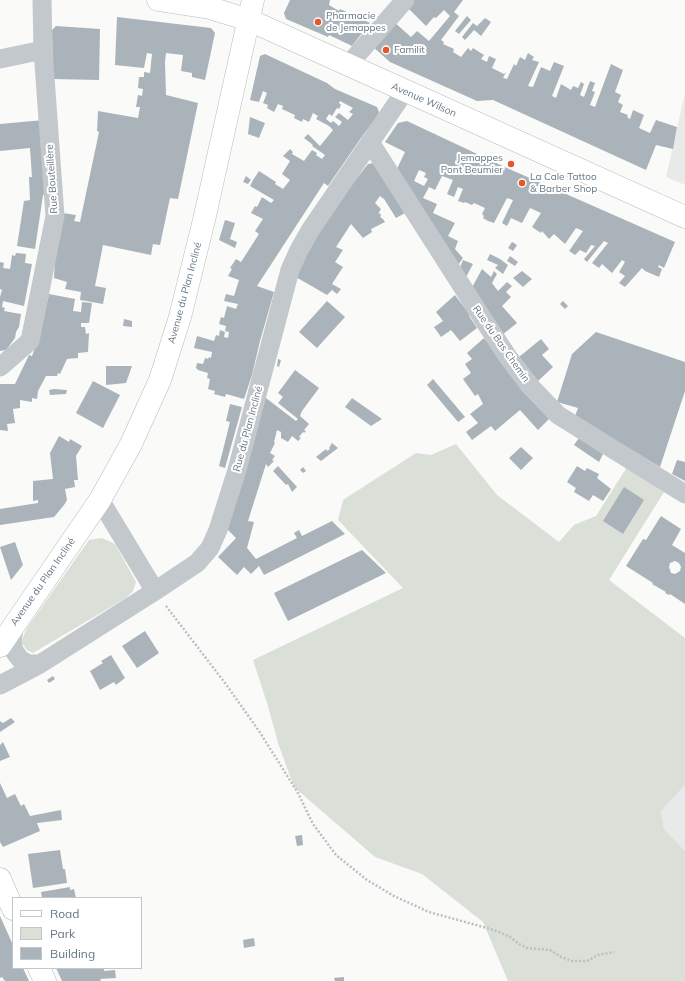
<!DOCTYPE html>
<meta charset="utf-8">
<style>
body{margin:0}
#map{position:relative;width:685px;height:981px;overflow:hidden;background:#fafaf8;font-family:Mulish,sans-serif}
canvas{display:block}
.legend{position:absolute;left:12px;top:897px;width:130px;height:72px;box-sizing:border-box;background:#fff;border:1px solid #c1c8cd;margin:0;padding:5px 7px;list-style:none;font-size:12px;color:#657683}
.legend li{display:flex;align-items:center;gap:8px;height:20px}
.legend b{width:20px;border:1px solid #c1c8cd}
</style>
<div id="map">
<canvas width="685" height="981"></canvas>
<ul class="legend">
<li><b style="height:5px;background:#fff"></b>Road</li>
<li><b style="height:11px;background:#dadfd7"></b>Park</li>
<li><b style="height:11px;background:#aab3b9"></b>Building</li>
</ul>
</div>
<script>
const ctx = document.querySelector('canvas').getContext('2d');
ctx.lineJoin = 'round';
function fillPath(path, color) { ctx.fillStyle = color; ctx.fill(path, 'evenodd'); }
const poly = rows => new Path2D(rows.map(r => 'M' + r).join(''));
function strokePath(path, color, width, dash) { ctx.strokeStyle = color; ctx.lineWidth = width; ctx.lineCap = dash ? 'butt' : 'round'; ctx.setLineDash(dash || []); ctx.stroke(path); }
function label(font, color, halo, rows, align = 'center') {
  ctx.font = font + ' Mulish,sans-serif'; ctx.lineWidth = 4; ctx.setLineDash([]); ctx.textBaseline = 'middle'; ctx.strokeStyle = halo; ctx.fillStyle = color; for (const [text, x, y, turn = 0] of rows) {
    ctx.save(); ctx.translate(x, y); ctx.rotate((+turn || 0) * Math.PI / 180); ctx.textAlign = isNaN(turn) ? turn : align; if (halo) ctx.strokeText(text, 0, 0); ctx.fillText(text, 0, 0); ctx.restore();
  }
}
fillPath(poly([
 [685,93,685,185,666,177],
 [685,785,685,851,664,829,661,811]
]), '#e8e9e9');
fillPath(poly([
 [456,444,497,495,559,542,574,525,596,516,627,467,664,492,609,580,685,638,685,785,661,811,664,829,685,851,685,981,508,981,483,922,422,874,375,857,294,787,278,743,268,706,253,660,403,588,338,520,343,500,416,453,431,455],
 [102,538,115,544,136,582,133,591,126,598,33,653,27,650,21,642,27,628,89,540]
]), '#dadfd7');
fillPath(poly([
 [290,0,330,0,329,5,339,11,340,9,370,23,352,46,329,35,328,37,286,19,284,13],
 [412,0,463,0,454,12,459,16,441,40,444,42,443,44,454,49,453,52,461,57,468,48,471,51,473,48,484,55,481,59,487,62,489,56,496,59,492,68,504,74,506,72,503,78,507,79,514,64,516,66,520,57,525,60,528,53,534,57,532,60,539,62,528,86,533,87,541,67,550,71,554,62,564,66,552,96,556,98,561,84,571,90,573,86,578,88,581,82,584,84,580,95,584,97,590,81,595,83,592,91,595,92,590,105,595,107,611,64,623,70,615,92,621,95,618,102,623,105,620,112,628,115,627,117,630,119,633,110,644,115,639,128,650,133,656,120,677,127,673,149,656,145,646,170,493,100,477,101,390,62,372,46,393,21,411,37,417,31,429,41,450,16,444,10,436,18,434,17,426,26,407,7],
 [467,16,471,20,459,34,455,31],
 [117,17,211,28,215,33,205,80,192,77,192,73,181,71,183,55,166,53,165,62,166,95,198,103,178,199,170,198,160,245,153,244,151,255,103,245,95,286,106,288,103,304,80,300,81,292,65,289,67,282,54,278,55,258,62,213,76,215,74,221,80,222,99,132,97,131,98,111,138,118,140,107,136,107,138,95,142,96,143,89,138,88,139,77,144,77,144,72,150,73,152,54,147,53,144,68,115,65],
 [485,18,491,22,481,36,474,30,465,40,462,37,473,23,477,26],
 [56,26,100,29,99,80,53,79,52,30],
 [265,54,327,83,335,89,377,107,379,112,378,116,363,135,328,186,324,183,257,286,274,292,260,341,252,375,244,399,226,394,225,397,214,394,215,391,208,389,210,379,207,378,208,373,198,370,196,368,197,363,203,364,205,358,208,359,209,357,211,358,212,352,194,348,197,336,214,341,216,335,219,336,220,330,225,332,224,337,228,338,229,332,225,331,226,326,219,324,221,317,224,318,227,306,236,309,238,304,224,301,226,294,234,296,239,280,228,276,232,269,230,268,236,259,241,262,259,234,255,231,263,219,251,213,255,206,257,207,262,197,271,203,274,200,250,186,253,180,259,171,276,182,275,184,283,189,290,180,282,174,290,161,283,156,290,149,293,152,292,154,304,161,312,150,317,153,316,155,322,159,325,155,312,146,313,145,304,138,308,134,320,146,333,130,329,126,316,119,318,116,313,113,309,122,303,119,302,122,294,118,295,115,282,109,283,106,278,104,274,112,267,108,268,105,263,103,267,93,263,91,259,102,250,100,260,56],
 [340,101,353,108,349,112,353,114,348,120,339,113,335,117,342,122,339,126,333,121,331,123,326,119,329,114,332,116,337,108,339,109,341,105,339,103],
 [250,117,265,123,259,138,248,134],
 [44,120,48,192,43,195,35,249,17,246,24,201,30,200,29,177,32,177,30,148,0,151,0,124],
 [407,121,507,168,675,242,664,268,659,265,658,267,662,269,659,277,645,271,642,268,625,287,619,283,625,276,619,272,625,262,622,260,612,273,602,264,599,268,592,263,608,243,604,241,587,262,584,259,595,246,591,245,586,253,580,250,575,255,569,251,583,231,576,228,565,244,554,234,549,239,542,231,541,233,532,227,541,213,530,208,522,223,511,218,507,226,502,223,513,200,507,198,494,223,488,221,483,218,484,216,482,214,485,208,474,203,472,205,465,202,464,203,458,201,463,189,458,187,454,197,447,194,453,180,442,176,435,190,429,187,423,198,437,204,433,213,455,223,448,236,458,241,455,249,463,258,453,272,394,175,405,152,385,142,398,123],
 [419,170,426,173,424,177,428,179,424,186,414,181],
 [374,163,405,213,396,218,384,199,380,196,375,203,381,209,378,214,380,213,381,216,380,217,383,219,385,222,371,229,372,232,363,238,351,224,336,247,343,250,335,262,343,267,332,284,341,289,337,294,332,290,327,295,294,276,299,263,343,196,368,164],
 [246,176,251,180,248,184,243,182],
 [225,220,235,223,230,239,237,242,235,248,219,240],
 [512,242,517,245,513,251,508,248],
 [16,253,26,254,25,263,32,264,24,306,3,301,2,307,5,308,4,311,21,314,19,327,16,332,15,338,6,350,0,351,0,297,2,290,0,289,0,262,4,263,3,268,10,269,12,255,15,256],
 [490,254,500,259,508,265,503,274,495,268,498,265,487,260],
 [510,256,518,262,515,266,507,261],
 [463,260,473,264,465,279,457,275],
 [482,269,491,277,494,271,497,274,492,283,498,291,507,282,512,286,506,292,511,297,502,306,517,323,502,335,468,295],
 [522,271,532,279,523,287,513,278],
 [49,294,75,299,73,311,81,312,82,302,92,303,89,323,81,323,81,327,85,327,86,334,89,333,88,352,78,353,78,358,67,359,60,374,58,373,57,376,46,376,38,391,37,399,32,398,32,402,20,400,20,408,13,409,15,423,7,424,8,431,0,430,0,384,15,384,29,355,32,356,39,338],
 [455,295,470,315,469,316,477,328,460,341,451,330,441,337,434,327,443,321,436,312],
 [327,301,345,317,317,348,299,332],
 [563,301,568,306,565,309,560,304],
 [124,319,132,321,132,327,123,326],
 [596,332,685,362,685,391,660,467,575,416,578,408,557,402,572,354],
 [484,338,549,419,538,430,520,410,495,431,491,426,472,440,466,432,478,423,470,414,483,404,478,394,475,396,463,379,471,373,465,364,472,359,467,353],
 [541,339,549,349,542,355,553,367,538,381,519,357],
 [278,359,281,360,279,367,277,366],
 [106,366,132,366,126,383,106,385],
 [295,370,319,388,302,411,300,416,309,424,304,430,306,431,304,433,303,432,299,437,301,438,298,441,292,436,288,442,281,438,281,432,277,430,274,442,275,443,270,453,275,456,272,460,274,461,268,467,266,464,248,521,254,522,247,548,256,559,297,538,294,533,299,530,302,536,332,521,345,534,264,575,259,566,251,574,244,567,237,575,218,557,236,538,227,529,262,395,296,421,298,419,278,403,283,397,278,393],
 [433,379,465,417,458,422,427,385],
 [93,381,120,395,103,428,76,413],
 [54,389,67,390,66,394,50,395,49,390],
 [352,398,382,419,371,426,345,407],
 [230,404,242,407,225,468,219,466,230,422,226,421],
 [59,436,69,442,70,439,82,446,76,456,78,480,74,480,75,487,65,489,67,500,64,505,54,517,0,525,0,509,38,503,38,500,33,501,33,481,53,479,50,453],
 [579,438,603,454,599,462,574,445],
 [332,443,338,448,321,461,316,457,326,449,327,451,330,449,329,448],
 [521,447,533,458,521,470,509,458],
 [677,460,685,462,685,481,672,474],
 [278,466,297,487,292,492,288,484,286,485,273,471],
 [577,466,585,471,587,468,599,474,597,478,611,489,603,501,593,495,589,501,574,492,576,488,567,482],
 [303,467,306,471,303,473,300,470],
 [624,487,644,500,623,534,603,521],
 [661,516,681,529,672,545,685,553,685,604,670,594,669,595,665,593,666,592,652,584,653,583,626,566,643,539,646,540],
 [675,561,679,563,681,567,680,571,675,574,671,573,669,567,670,563],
 [15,542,23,565,11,580,0,547],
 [362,550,386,573,288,621,274,593],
 [145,631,159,653,137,668,122,646],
 [111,655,125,678,116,685,114,682,100,690,90,671,103,663,101,661],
 [53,676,55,679,49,683,47,680],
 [11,718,15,722,0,732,0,721,3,723],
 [3,742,10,757,0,761,0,745],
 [0,783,7,798,15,794,21,806,24,804,30,816,61,810,62,820,37,823,40,831,3,847,0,842],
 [302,835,303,845,297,846,295,836],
 [60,850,63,869,65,869,67,883,33,888,28,854],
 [70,887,70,890,74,889,76,898,42,898,41,892],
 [0,916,13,945,13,968,23,968,29,981,5,981,2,977,0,978],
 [254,938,255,946,244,948,243,940],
 [56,968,104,968,104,971,115,970,116,978,100,979,101,981,62,981],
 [344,977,344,981,335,981,334,978]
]), '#aab3b9');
const secondary = poly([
 [0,646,100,500,131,444,160,380,180,317,204,220,253,0],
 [0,879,13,909],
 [39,968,45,981]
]);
const primary = poly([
 [158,0,210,8,249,20,685,217]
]);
strokePath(secondary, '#b3babf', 23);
strokePath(primary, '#b5babe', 23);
strokePath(poly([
 [166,606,225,683,259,731,298,793,313,824,336,855,367,880,394,896,429,912,494,930,510,937,519,944,527,948,550,950,561,957,572,961,587,961,598,955,614,952]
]), '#bbbfc2', 2.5, [2, 2]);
strokePath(poly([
 [0,59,43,50],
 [348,65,405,0],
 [370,142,481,316,508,357,530,386,558,415,685,494],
 [0,367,30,341,55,216,43,50,42,0],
 [100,500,155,591],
 [15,623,12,641,14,651,20,659,28,664,40,664],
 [0,685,40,664,155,591,197,563,210,548,218,530,237,470,290,270,299,250,311,229,405,91]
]), '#c3c8cc', 19);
strokePath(secondary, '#fff', 22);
strokePath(primary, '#fff', 22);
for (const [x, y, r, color] of [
 [318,22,4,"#e4572e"],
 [386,50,4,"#e4572e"],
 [511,164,4,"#e4572e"],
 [522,183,4,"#e4572e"]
]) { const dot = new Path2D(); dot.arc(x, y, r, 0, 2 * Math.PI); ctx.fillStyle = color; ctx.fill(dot); strokePath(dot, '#fff', 1.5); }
label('10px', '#657683', '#fff', [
 ["Pharmacie",326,16],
 ["de Jemappes",326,28],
 ["Familit",394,50],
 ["Jemappes",503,158,"right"],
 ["Pont Beumier",503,170,"right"],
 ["La Cale Tattoo",530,177],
 ["& Barber Shop",530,189]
], 'left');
label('10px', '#657683', '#fff', [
 ["Avenue Wilson",424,100,24],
 ["Rue Bouteillère",52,179,-94],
 ["Avenue du Plan Incliné",185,293,-75],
 ["Rue du Bas Chemin",501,344,55],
 ["Rue du Plan Incliné",248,429,-75],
 ["Avenue du Plan Incliné",43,582,-55]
]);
</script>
